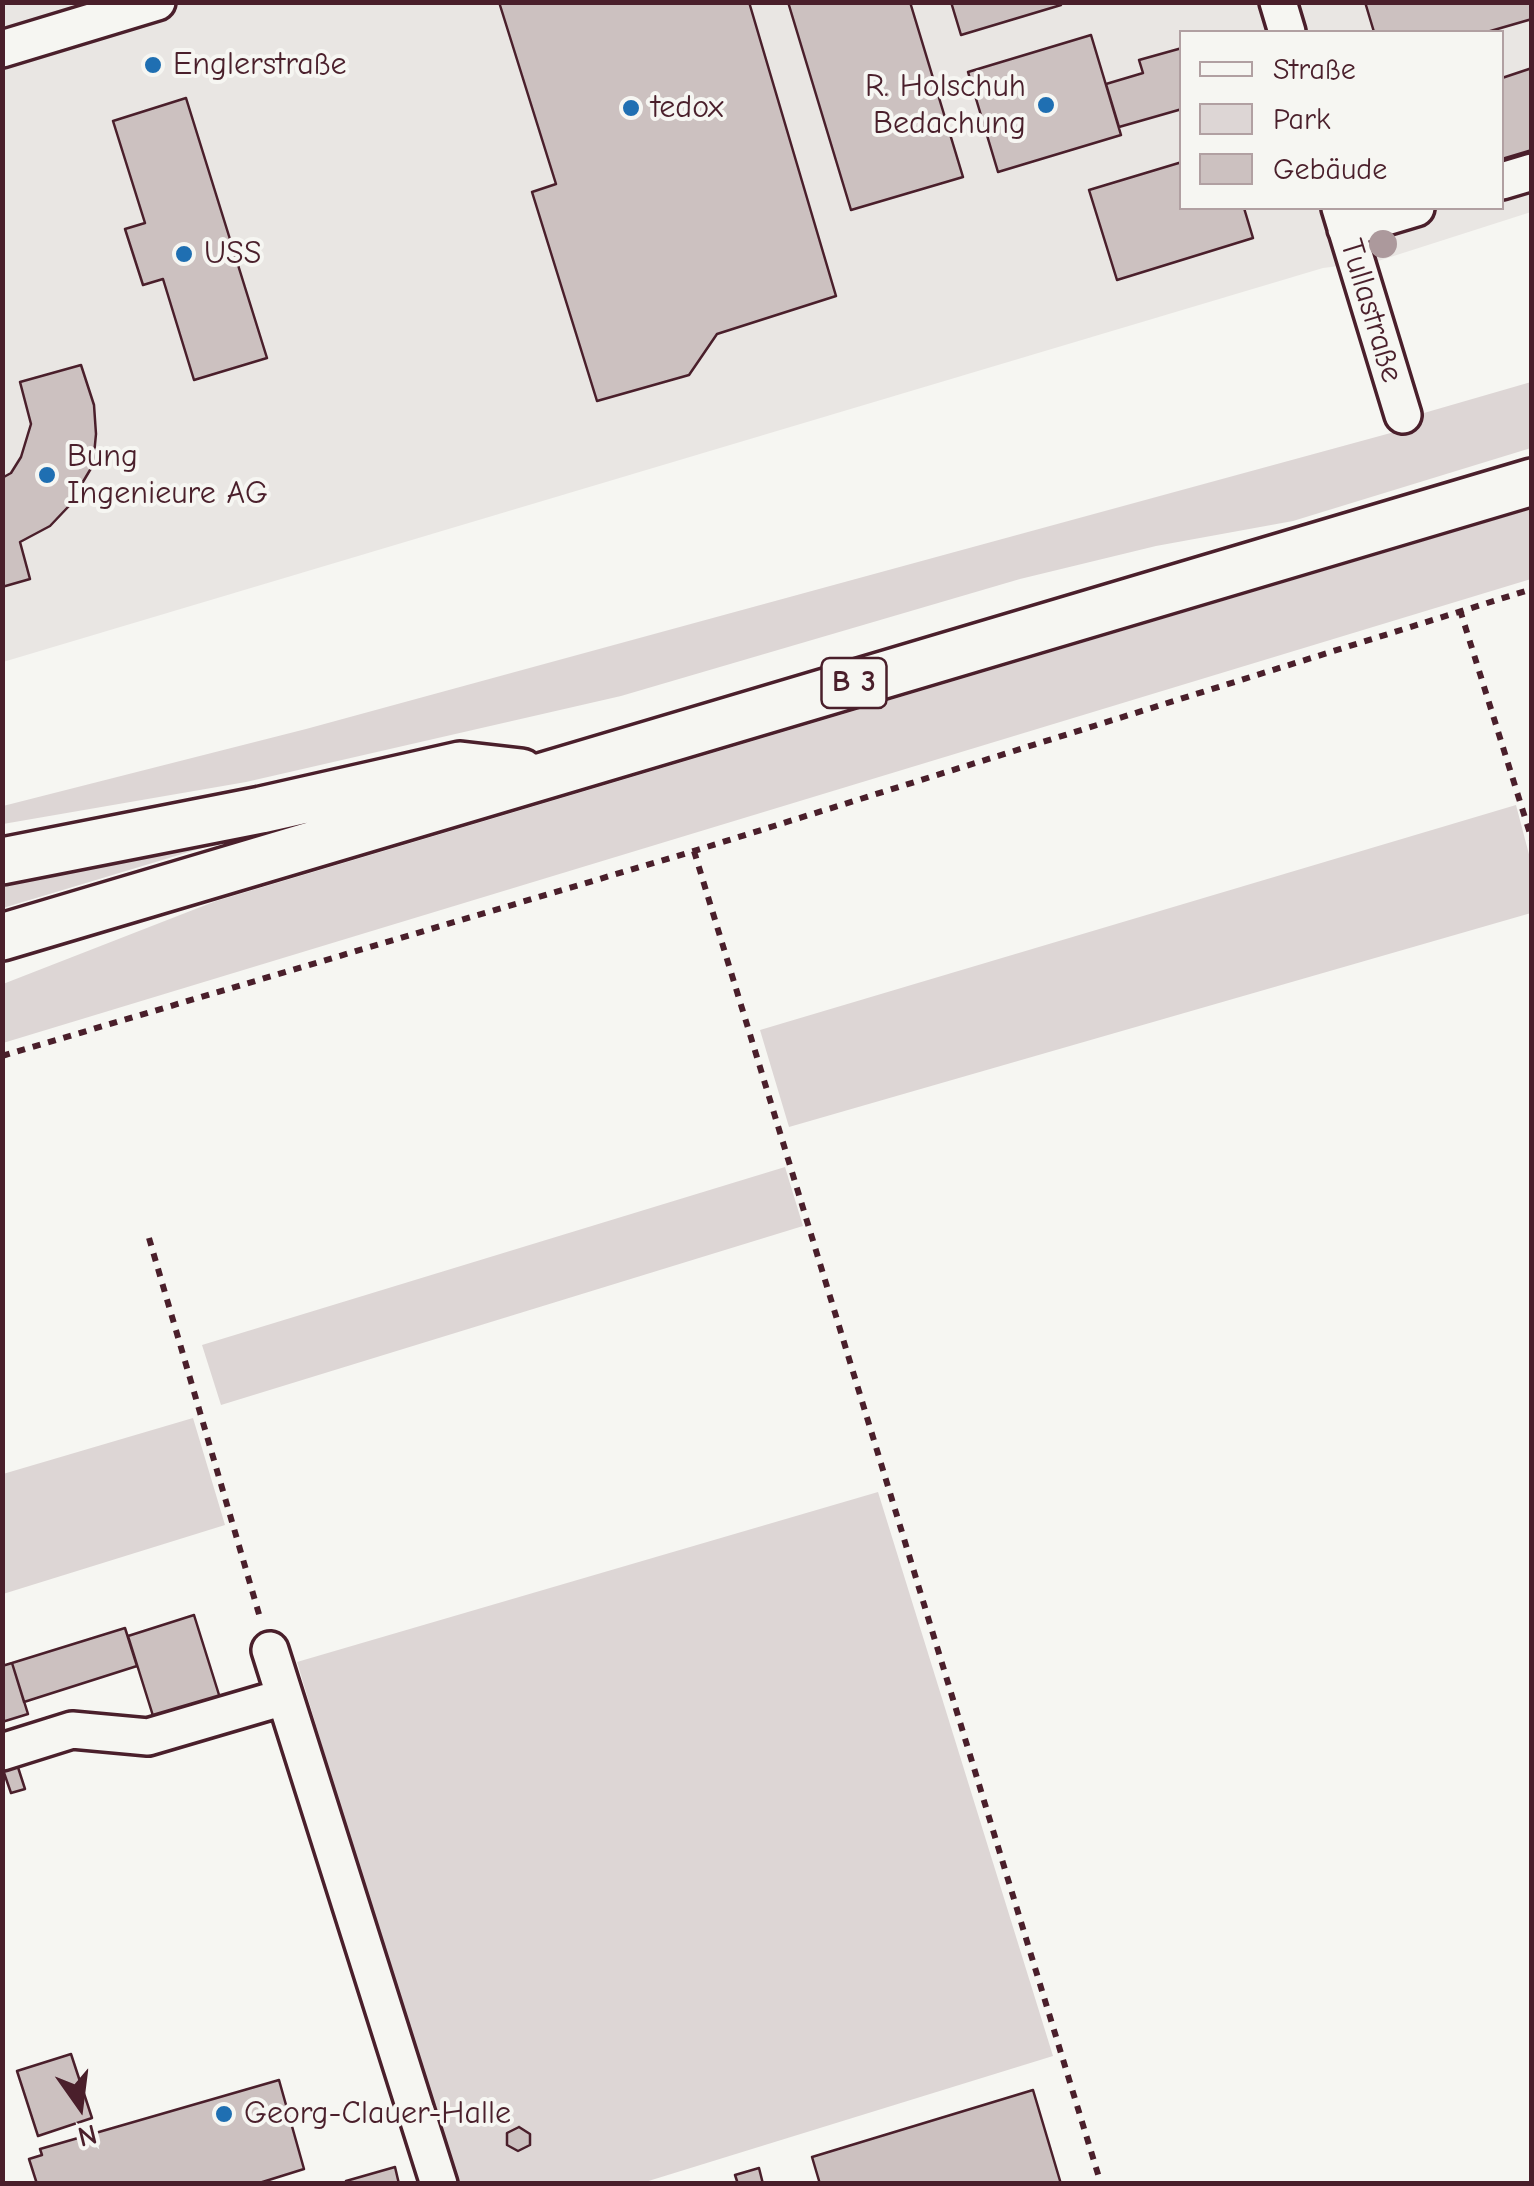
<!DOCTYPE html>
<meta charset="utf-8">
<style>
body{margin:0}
#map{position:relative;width:1534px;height:2186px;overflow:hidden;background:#f6f6f2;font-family:"Comic Neue",sans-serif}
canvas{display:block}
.frame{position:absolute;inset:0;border:5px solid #4a1f2b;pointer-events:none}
.legend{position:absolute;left:1179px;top:30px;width:325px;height:180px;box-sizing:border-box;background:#f6f6f2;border:2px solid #b1a0a2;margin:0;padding:12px 18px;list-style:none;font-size:30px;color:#4a1f2b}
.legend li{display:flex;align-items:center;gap:20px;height:50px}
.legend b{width:50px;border:2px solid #b1a0a2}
.north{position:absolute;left:30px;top:2056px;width:100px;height:100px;-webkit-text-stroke:8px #f6f6f2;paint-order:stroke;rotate:166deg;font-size:28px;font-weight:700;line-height:40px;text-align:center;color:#4a1f2b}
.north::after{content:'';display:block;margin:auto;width:35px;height:45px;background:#4a1f2b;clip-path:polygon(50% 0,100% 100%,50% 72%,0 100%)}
</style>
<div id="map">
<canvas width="1534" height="2186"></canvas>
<div class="frame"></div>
<ul class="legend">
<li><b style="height:12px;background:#f6f6f2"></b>Straße</li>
<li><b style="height:28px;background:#ddd6d5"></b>Park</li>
<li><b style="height:28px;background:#ccc1c0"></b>Gebäude</li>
</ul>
<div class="north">N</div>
</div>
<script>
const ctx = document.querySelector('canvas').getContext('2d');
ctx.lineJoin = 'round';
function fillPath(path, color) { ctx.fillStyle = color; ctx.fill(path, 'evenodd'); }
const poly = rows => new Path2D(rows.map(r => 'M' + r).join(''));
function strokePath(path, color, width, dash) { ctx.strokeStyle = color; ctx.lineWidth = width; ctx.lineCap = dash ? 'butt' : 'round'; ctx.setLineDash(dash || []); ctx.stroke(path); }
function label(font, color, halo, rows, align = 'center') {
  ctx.font = font + ' "Comic Neue",sans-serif'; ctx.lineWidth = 8; ctx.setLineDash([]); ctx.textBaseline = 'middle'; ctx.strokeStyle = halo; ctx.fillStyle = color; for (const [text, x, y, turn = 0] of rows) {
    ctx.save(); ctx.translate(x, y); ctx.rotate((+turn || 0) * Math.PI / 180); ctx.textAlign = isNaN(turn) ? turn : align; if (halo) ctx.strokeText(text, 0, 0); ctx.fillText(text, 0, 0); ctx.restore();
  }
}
fillPath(poly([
 [3,3,1531,3,1531,212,1378,261,1323,268,3,662],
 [1182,32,1502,32,1502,208,1182,208]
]), '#e9e6e3');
fillPath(poly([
 [1531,382,1531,448,1293,521,1156,546,1020,579,621,696,246,782,3,824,3,806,306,729,1398,431,1417,415],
 [1531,509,1531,579,3,1043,3,984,216,901],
 [1516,805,1531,862,1531,913,789,1127,760,1030],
 [242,836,3,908,3,887],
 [785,1167,803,1226,221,1405,202,1345],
 [193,1418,225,1525,3,1594,3,1474],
 [878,1492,1053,2056,642,2183,453,2183,297,1662]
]), '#ddd6d5');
const building = poly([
 [499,2,749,2,836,296,717,334,689,375,597,401,532,192,556,184,499,2],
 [788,2,910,2,963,177,851,210,788,2],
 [951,2,1060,2,1061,5,961,35,951,2],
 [1365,2,1532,2,1532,19,1487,32,1374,32,1365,2],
 [1091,35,1121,135,998,172,968,72,1091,35],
 [1182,48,1182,109,1119,127,1106,84,1143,73,1139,60,1182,48],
 [1532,68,1532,150,1502,159,1502,78,1532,68],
 [186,98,267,358,194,380,163,279,143,285,125,229,145,223,113,121,186,98],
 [1182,162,1182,208,1244,208,1253,238,1117,280,1089,190,1182,162],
 [81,365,94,405,96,434,93,465,68,507,50,526,20,542,30,579,2,587,2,478,11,473,21,457,31,424,20,382,81,365],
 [194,1615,220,1698,154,1719,128,1636,194,1615],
 [125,1628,137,1666,24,1702,12,1663,125,1628],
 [12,1663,28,1714,2,1722,2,1666,12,1663],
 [15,1758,25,1789,11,1793,2,1767,15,1758],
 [71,2054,92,2118,38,2136,17,2071,71,2054],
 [279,2080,304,2169,256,2184,37,2184,29,2159,42,2155,40,2149,279,2080],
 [1033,2090,1061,2184,820,2184,812,2157,1033,2090],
 [519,2127,530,2134,530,2145,518,2151,507,2145,507,2133,519,2127],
 [395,2167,399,2184,347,2184,346,2181,395,2167],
 [759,2168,763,2184,738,2184,735,2175,759,2168]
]);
fillPath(building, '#ccc1c0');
strokePath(building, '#4a1f2b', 2.5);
const minor = poly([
 [1278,2,1287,32],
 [2,49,157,2],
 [1502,181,1532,172],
 [1340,208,1403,415],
 [1346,229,1416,208],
 [270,1650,439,2184],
 [2,1752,72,1730,148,1737,284,1697]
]);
const major = poly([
 [2,861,261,810,460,765,521,772],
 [2,937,1532,482]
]);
strokePath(minor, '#4a1f2b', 42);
strokePath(major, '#4a1f2b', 52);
strokePath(poly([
 [1460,610,1532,840],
 [694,851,1101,2184],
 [2,1056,694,851,1532,589],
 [149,1238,261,1621]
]), '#4a1f2b', 6, [8, 8]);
strokePath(minor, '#f6f6f2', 35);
strokePath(major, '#f6f6f2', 45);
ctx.fillStyle = '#ac999c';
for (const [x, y] of [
 [1383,244]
]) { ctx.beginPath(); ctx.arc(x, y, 14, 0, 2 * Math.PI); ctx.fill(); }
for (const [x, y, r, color] of [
 [153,65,10,"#1f6fb2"],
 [1046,105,10,"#1f6fb2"],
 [631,108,10,"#1f6fb2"],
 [184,254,10,"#1f6fb2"],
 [47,475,10,"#1f6fb2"],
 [224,2114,10,"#1f6fb2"]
]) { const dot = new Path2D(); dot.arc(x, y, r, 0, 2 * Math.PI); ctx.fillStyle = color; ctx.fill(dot); strokePath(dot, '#f6f6f2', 4); }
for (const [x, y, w] of [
 [854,683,65]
]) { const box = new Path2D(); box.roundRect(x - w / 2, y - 25, w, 50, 8); ctx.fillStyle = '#f6f6f2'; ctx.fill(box); strokePath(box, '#4a1f2b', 2.5); }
label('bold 30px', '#4a1f2b', null, [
 ["B 3",854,683]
]);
label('32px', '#4a1f2b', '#f6f6f2', [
 ["Englerstraße",173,65],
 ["R. Holschuh",1026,87,"right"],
 ["Bedachung",1026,124,"right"],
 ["tedox",651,108],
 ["USS",204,254],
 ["Bung",67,457],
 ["Ingenieure AG",67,494],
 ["Georg-Clauer-Halle",244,2114]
], 'left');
label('32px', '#4a1f2b', '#f6f6f2', [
 ["Tullastraße",1371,311,73]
]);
</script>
